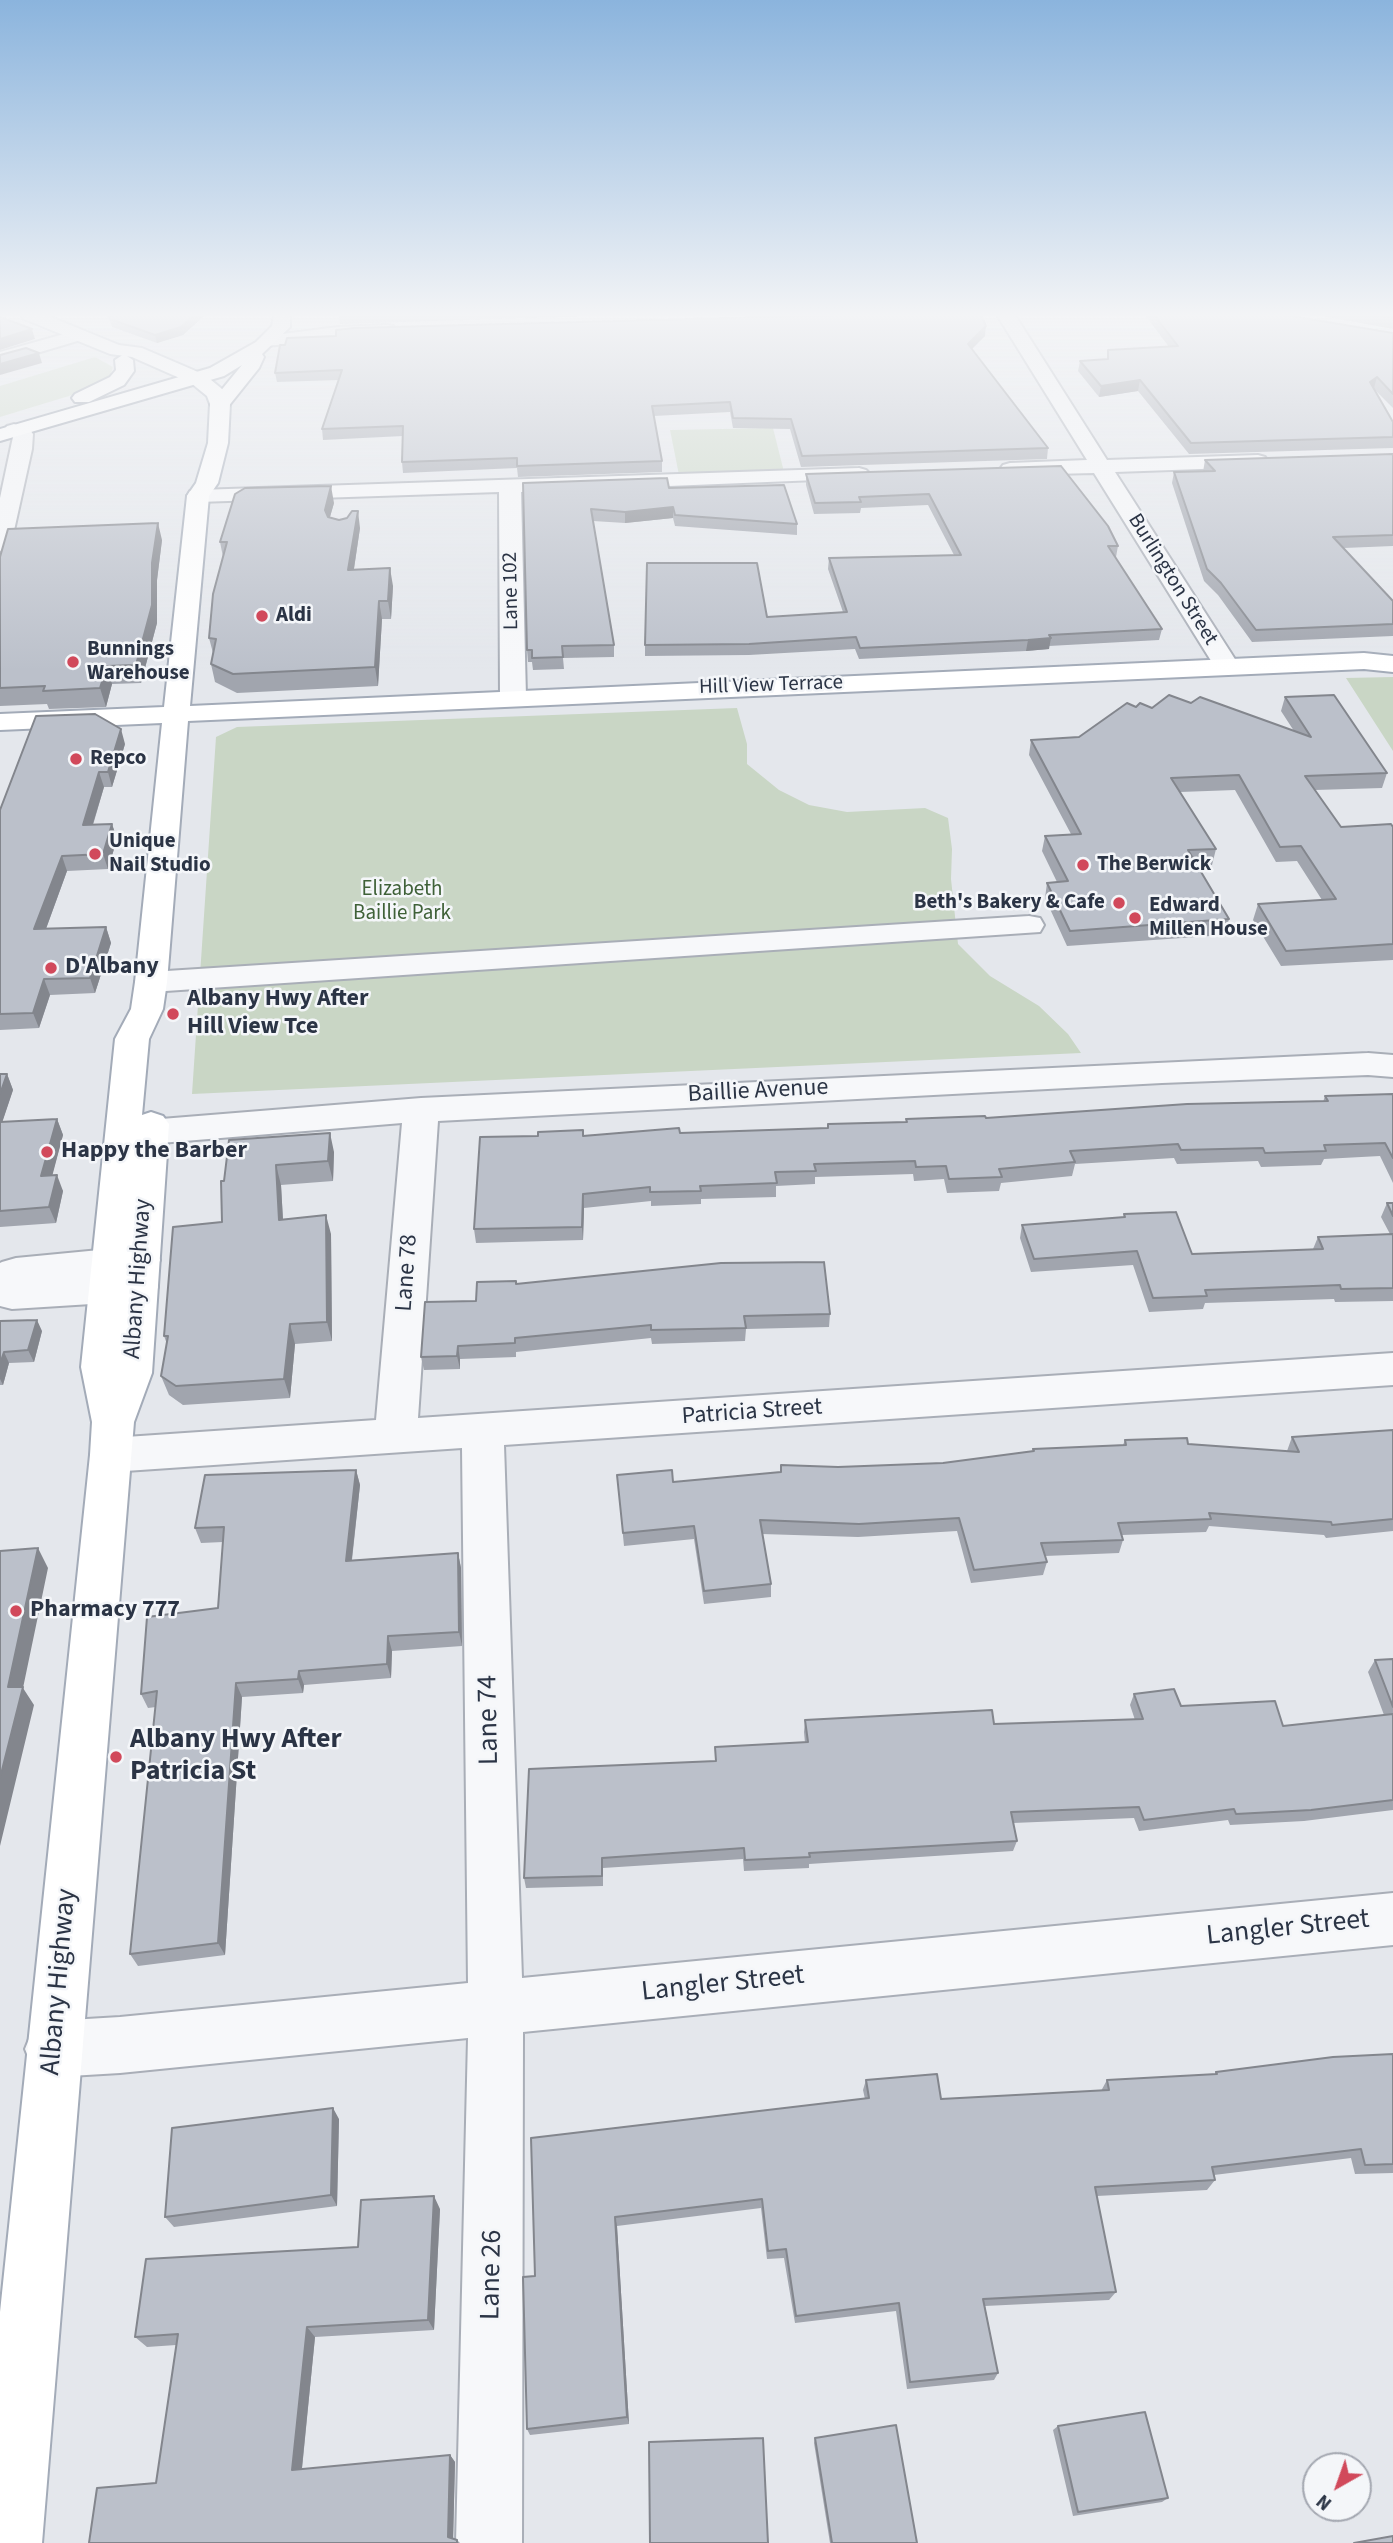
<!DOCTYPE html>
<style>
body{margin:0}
#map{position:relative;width:1393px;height:2543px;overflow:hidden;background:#e4e7ec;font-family:"Source Sans 3",sans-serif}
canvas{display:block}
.north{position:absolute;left:1302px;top:2452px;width:70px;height:70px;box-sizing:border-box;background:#f4f6f9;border:2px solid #a4a8b1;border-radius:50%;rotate:220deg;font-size:19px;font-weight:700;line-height:28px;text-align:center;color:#2b3445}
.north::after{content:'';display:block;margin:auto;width:24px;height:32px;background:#d1495b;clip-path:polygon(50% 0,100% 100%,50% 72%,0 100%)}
</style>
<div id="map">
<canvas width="1393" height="2543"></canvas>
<div class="north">N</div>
</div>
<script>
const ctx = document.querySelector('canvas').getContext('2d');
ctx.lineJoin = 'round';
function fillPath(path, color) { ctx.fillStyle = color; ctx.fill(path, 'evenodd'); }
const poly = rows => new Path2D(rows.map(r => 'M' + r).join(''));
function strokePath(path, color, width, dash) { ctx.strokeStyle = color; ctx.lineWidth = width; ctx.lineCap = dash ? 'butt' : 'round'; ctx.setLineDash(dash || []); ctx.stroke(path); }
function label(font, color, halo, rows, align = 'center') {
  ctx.font = font + ' "Source Sans 3",sans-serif'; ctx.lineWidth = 5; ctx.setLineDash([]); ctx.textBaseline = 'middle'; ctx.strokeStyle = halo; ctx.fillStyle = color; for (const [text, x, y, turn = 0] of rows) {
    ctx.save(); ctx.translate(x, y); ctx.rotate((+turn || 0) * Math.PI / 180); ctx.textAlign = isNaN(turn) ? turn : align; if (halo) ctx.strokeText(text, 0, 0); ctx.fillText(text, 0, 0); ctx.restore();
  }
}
fillPath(poly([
 [95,357,113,367,110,377,79,393,0,417,0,386],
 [773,428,784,472,679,475,670,430],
 [1393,677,1393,751,1346,678],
 [737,708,747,744,747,764,779,790,809,805,847,812,925,808,948,818,952,849,951,879,958,944,990,976,1039,1006,1068,1034,1081,1053,192,1094,216,737,237,727]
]), '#c9d6c5');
const minor = poly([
 [997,315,1015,315,1107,460,1258,455,1265,457,1268,461,1265,465,1258,467,1115,472,1240,667,1236,672,1227,675,1218,672,1094,473,1010,475,1003,473,1000,469,1003,465,1010,463,1087,460,997,315],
 [387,325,393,326,396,330,393,334,266,346,257,341,266,336,338,327,387,325],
 [78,330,84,331,87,335,84,339,0,364,0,352,78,330],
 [14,424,30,430,33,434,32,449,11,544,8,549,0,551,0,498,13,437,4,430,7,426,14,424],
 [859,468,866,470,870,474,866,478,521,492,526,697,522,702,513,705,504,702,500,697,499,492,198,502,190,501,187,496,190,491,198,490,859,468],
 [1029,916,1040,918,1044,925,1040,932,151,992,140,989,135,982,140,975,151,972,1029,916],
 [1368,1053,1393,1055,1393,1077,1368,1075,1162,1083,438,1121,418,1418,1393,1353,1393,1385,504,1445,522,1978,1393,1893,1393,1945,523,2032,522,2543,456,2543,468,2038,120,2073,53,2077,33,2069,25,2049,33,2029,53,2021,120,2017,468,1983,462,1448,111,1472,96,1467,90,1455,96,1443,111,1438,376,1420,402,1123,124,1146,111,1142,106,1134,111,1126,124,1122,421,1098,1368,1053],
 [141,1246,155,1250,160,1260,155,1270,142,1274,153,1277,158,1287,153,1297,139,1301,12,1309,0,1306,0,1263,2,1262,16,1258,141,1246]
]);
const major = poly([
 [21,315,46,315,119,345,142,348,205,375,222,389,230,404,228,443,218,483,209,496,190,706,1364,653,1393,656,1393,672,1364,669,188,721,167,982,163,1009,149,1039,142,1115,151,1112,163,1116,169,1124,152,1373,134,1422,42,2543,0,2543,0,2312,90,1455,92,1422,81,1367,115,1039,131,1009,135,982,162,723,0,730,0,714,164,707,187,496,196,483,208,443,210,404,207,396,191,383,132,357,110,354,24,319,21,315]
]);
const highway = poly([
 [274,315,290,315,290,327,262,354,264,357,259,368,227,408,213,408,210,404,242,365,224,376,0,441,0,429,210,368,256,342,272,326,274,315],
 [124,354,133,360,134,371,124,385,89,402,75,402,72,398,75,394,110,377,116,370,115,360,124,354]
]);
strokePath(minor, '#a9aeb7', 4);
strokePath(major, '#a3abb8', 4);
strokePath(highway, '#8b94a3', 4);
fillPath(minor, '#f7f8fa');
fillPath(major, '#fff');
fillPath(highway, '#fff');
fillPath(poly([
 [106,315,205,315,183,335,157,343,112,327,110,321],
 [339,315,620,315,340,324],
 [1145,315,1285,315,1393,333,1393,408,1373,388,1393,422,1393,448,1189,454,1138,391,1099,397,1078,371,1080,361,1107,359,1108,350,1169,347],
 [1317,315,1393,315,1393,329],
 [985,336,971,349,1048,448,1047,459,801,467,790,429,733,428,730,412,654,416,662,461,662,472,518,477,517,468,403,473,402,462,403,436,323,440,322,429,339,380,277,382,275,373],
 [1393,454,1393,546,1344,548,1393,601,1393,636,1252,642,1218,595,1204,581,1172,483,1174,472,1203,472,1205,460],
 [1061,466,1118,546,1116,557,1115,557,1162,629,1159,640,1049,646,1049,649,1026,651,859,659,855,649,749,655,645,656,645,645,767,617,843,612,828,569,829,558,954,555,928,505,861,508,860,513,814,514,806,485,806,474],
 [523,483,669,488,797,524,797,535,675,526,673,518,625,523,593,521,614,645,614,657,563,658,564,669,533,670,532,662,528,662,527,650],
 [334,503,330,517,360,528,354,569,393,586,391,619,382,619,378,686,237,693,215,682,211,664,213,653,209,638,223,557,220,542],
 [162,540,157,580,157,623,141,683,112,684,106,707,49,709,47,704,0,706,0,557],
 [1285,697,1387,773,1382,788,1315,790,1341,827,1393,827,1393,960,1281,966,1253,920,1258,904,1322,900,1297,861,1276,862,1235,790,1180,792,1216,849,1212,865,1197,865,1229,919,1225,935,1067,946,1045,898,1047,883,1057,882,1042,851,1045,836,1071,834,1029,755,1031,740,1079,737,1136,707,1152,708,1191,703,1294,731,1281,711],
 [125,744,112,787,104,787,93,825,112,824,117,839,108,869,67,871,46,929,106,927,111,943,95,993,50,995,39,1028,0,1030,0,810],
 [0,1074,7,1074,13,1090,2,1122,57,1119,63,1135,52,1175,63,1191,56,1223,0,1227],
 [1393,1094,1393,1183,1380,1156,1324,1159,1321,1165,1261,1167,1258,1161,1177,1164,1174,1158,1075,1164,1072,1176,1001,1183,999,1191,947,1193,944,1179,914,1181,913,1174,815,1177,815,1184,776,1186,776,1197,701,1199,701,1204,651,1206,651,1201,584,1208,583,1240,476,1243,474,1229,538,1136,680,1133,827,1128,828,1124,906,1122,906,1119,986,1118,1323,1102,1325,1096],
 [229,1140,334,1152,333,1181,281,1185,283,1219,331,1234,332,1341,295,1344,290,1398,183,1405,169,1395,161,1376,167,1344,164,1336,222,1222,224,1181],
 [1387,1203,1393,1203,1393,1301,1335,1302,1334,1299,1205,1303,1203,1309,1149,1312,1133,1265,1031,1272,1020,1238,1022,1225,1123,1218,1124,1214,1192,1254,1313,1249,1318,1237,1390,1234,1381,1217],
 [516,1284,830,1314,829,1327,746,1329,745,1341,652,1344,651,1338,516,1352,516,1357,460,1359,460,1369,424,1370,421,1357,476,1301],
 [0,1321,42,1331,34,1362,9,1363,3,1385,0,1385],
 [1393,1430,1393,1531,1326,1538,1324,1535,1209,1526,1206,1532,1122,1535,1123,1540,1119,1553,1045,1556,1047,1562,1043,1575,971,1583,957,1531,858,1537,762,1534,771,1584,771,1597,704,1604,694,1539,624,1546,617,1475,673,1482,838,1467,943,1463,1033,1451,1033,1449,1123,1445,1125,1440,1287,1451,1292,1437],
 [356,1470,360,1485,352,1560,458,1553,461,1568,462,1646,392,1651,391,1678,304,1685,303,1693,242,1697,225,1955,138,1966,130,1954,156,1707,148,1708,141,1694,218,1608,223,1542,201,1543,195,1528],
 [1393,1659,1393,1810,1304,1821,1230,1825,1228,1820,1139,1831,1134,1818,1013,1823,1017,1841,1013,1851,809,1864,809,1868,744,1871,743,1859,603,1868,603,1886,526,1888,524,1878,715,1761,715,1747,805,1743,804,1732,805,1720,994,1724,1135,1720,1130,1705,1134,1694,1181,1706,1283,1726,1384,1715,1368,1672,1375,1660],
 [1393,2054,1393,2173,1355,2174,1351,2158,1214,2175,1215,2180,1207,2190,1097,2196,1116,2292,1109,2300,985,2306,998,2373,994,2380,907,2389,896,2311,795,2323,784,2258,767,2259,761,2208,617,2226,629,2424,530,2435,527,2429,535,2276,531,2138,865,2099,863,2090,866,2080,941,2099,1101,2091,1107,2080,1214,2075,1216,2072],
 [339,2119,337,2206,174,2227,165,2217],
 [440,2209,434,2330,315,2337,302,2469,450,2455,455,2462,453,2539,457,2540,460,2543,89,2543,156,2483,176,2345,147,2347,135,2337,358,2247],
 [1058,2426,1168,2498,1162,2502,1073,2516,1053,2430],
 [815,2438,917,2543,830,2543,814,2443]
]), '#a1a5ae');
fillPath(poly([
 [194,315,205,315,183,335,157,343,155,335],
 [986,326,985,336,967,354,968,344],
 [32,329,35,339,0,350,0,339],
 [39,353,42,363,0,375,0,364],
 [1377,377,1374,388,1367,393,1370,382],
 [1140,380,1138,391,1099,397,1101,386],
 [331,486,334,503,327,527,325,510],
 [673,507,673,518,625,523,625,512],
 [358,511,360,528,351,588,348,570],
 [158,523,162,540,157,580,157,623,141,683,136,665],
 [390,568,393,586,391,619,388,601],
 [379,601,382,619,378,686,375,667],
 [1051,638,1049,649,1026,651,1028,640],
 [107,666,112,684,106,707,100,688],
 [121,729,125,744,112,787,108,772],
 [99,772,104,787,88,840,83,825],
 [112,824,117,839,108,869,103,854],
 [62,856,67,871,40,945,34,929],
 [106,927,111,943,95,993,90,978],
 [44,979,50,995,39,1028,33,1013],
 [7,1074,13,1090,0,1129,0,1094],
 [57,1119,63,1135,48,1192,41,1176],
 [330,1133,334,1152,333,1181,328,1161],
 [276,1165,281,1185,284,1239,279,1220],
 [57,1175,63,1191,56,1223,49,1207],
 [583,1194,584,1208,583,1240,582,1227],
 [326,1215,331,1234,332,1341,327,1322],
 [37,1320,42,1331,34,1362,28,1350],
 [290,1324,295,1344,290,1398,284,1379],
 [458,1346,460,1359,460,1369,457,1356],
 [4,1352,9,1363,3,1385,0,1379,0,1364],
 [356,1470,360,1485,350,1575,346,1561],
 [38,1548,48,1568,23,1688,34,1705,0,1846,0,1778,8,1687],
 [458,1553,461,1568,462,1646,459,1632],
 [388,1636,392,1651,391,1678,387,1664],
 [299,1671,304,1685,303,1693,298,1679],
 [236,1683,242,1697,225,1955,218,1943],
 [333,2108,339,2119,337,2206,331,2195],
 [434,2196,440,2209,434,2330,428,2320],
 [615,2217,617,2226,629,2424,627,2417],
 [307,2327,315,2337,301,2477,292,2470],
 [450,2455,455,2462,453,2543,448,2537]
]), '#83868d');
const building = poly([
 [110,315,194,315,181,327,155,335,110,319,110,315],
 [844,315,981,315,986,326,968,344,1048,448,802,456,791,419,733,418,730,402,652,406,662,461,517,466,517,458,402,462,403,426,322,429,342,370,275,373,280,345,285,345,287,338,336,336,336,330,354,328,844,315],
 [1154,315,1285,315,1393,333,1393,394,1377,377,1370,382,1393,422,1393,437,1191,443,1140,380,1101,386,1080,361,1108,359,1108,350,1178,346,1154,315],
 [1376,315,1393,315,1393,318,1376,315],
 [0,317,32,329,0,339,0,317],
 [26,348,39,353,0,364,0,355,26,348],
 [1393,454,1393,535,1333,537,1393,601,1393,624,1256,630,1221,583,1207,569,1174,472,1215,471,1205,460,1393,454],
 [1061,466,1108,526,1118,546,1108,546,1162,629,1049,635,1051,638,1028,640,860,648,856,637,749,644,645,645,647,563,757,563,767,617,847,612,829,558,961,555,929,494,859,497,861,502,815,503,806,474,1061,466],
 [667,478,669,488,784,485,797,524,675,515,673,507,625,512,591,509,614,645,562,646,563,657,532,658,532,650,527,650,523,483,667,478],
 [331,486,325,510,328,517,339,520,347,518,352,511,358,511,348,570,390,568,388,601,379,601,375,667,233,674,211,664,216,639,209,638,213,594,227,542,220,542,235,494,245,488,331,486],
 [158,523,152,563,152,605,136,665,107,666,100,688,43,691,45,686,0,688,0,557,8,529,158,523],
 [1169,695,1191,703,1200,697,1311,737,1285,697,1334,695,1387,773,1305,776,1341,827,1391,824,1393,827,1393,944,1286,951,1258,904,1336,899,1301,846,1280,847,1239,775,1171,778,1216,849,1188,850,1229,919,1070,931,1047,883,1068,881,1045,836,1081,834,1031,740,1079,737,1127,703,1136,707,1140,703,1152,708,1169,695],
 [95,714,121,729,108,772,99,772,83,825,112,824,103,854,62,856,34,929,106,927,90,978,44,979,33,1013,0,1014,0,810,36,716,95,714],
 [0,1074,7,1074,0,1094,0,1074],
 [1393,1094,1393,1158,1385,1143,1324,1145,1326,1151,1265,1153,1263,1148,1181,1150,1178,1144,1070,1151,1075,1162,999,1169,1002,1177,949,1179,946,1166,916,1167,915,1161,814,1164,816,1171,775,1172,777,1183,700,1186,701,1191,650,1192,650,1187,583,1194,582,1227,474,1229,480,1137,538,1136,538,1132,583,1130,583,1136,679,1128,680,1133,828,1128,828,1124,907,1122,906,1119,985,1116,986,1118,1187,1104,1328,1101,1325,1096,1393,1094],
 [57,1119,41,1176,57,1175,49,1207,0,1211,0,1122,57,1119],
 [330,1133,328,1161,276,1165,279,1220,326,1215,327,1322,290,1324,284,1379,176,1386,161,1376,168,1336,164,1336,173,1227,222,1222,221,1181,224,1181,229,1140,330,1133],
 [1387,1203,1393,1203,1393,1216,1387,1203],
 [1176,1212,1192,1254,1323,1249,1318,1237,1393,1234,1393,1288,1341,1289,1340,1285,1205,1290,1207,1296,1153,1298,1137,1251,1034,1259,1022,1225,1125,1217,1124,1214,1176,1212],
 [824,1262,830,1314,744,1316,746,1328,651,1330,651,1325,515,1338,515,1343,458,1346,457,1356,421,1357,425,1302,476,1301,477,1282,516,1281,516,1284,721,1263,824,1262],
 [37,1320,28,1350,4,1352,0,1364,0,1321,37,1320],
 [1393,1430,1393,1519,1332,1525,1331,1522,1209,1513,1211,1519,1118,1523,1123,1540,1041,1543,1047,1562,974,1570,959,1518,859,1524,760,1520,771,1584,704,1591,694,1526,623,1533,617,1475,672,1470,673,1482,781,1472,781,1465,838,1467,943,1463,1034,1451,1033,1449,1126,1445,1125,1440,1187,1438,1188,1444,1299,1452,1292,1437,1393,1430],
 [356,1470,346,1561,458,1553,459,1632,388,1636,387,1664,299,1671,298,1679,236,1683,218,1943,130,1954,157,1691,141,1694,147,1617,218,1608,224,1527,195,1528,205,1475,356,1470],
 [38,1548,8,1687,23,1687,0,1778,0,1551,38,1548],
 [1393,1659,1393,1707,1375,1660,1393,1659],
 [1174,1689,1181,1706,1275,1701,1283,1726,1393,1714,1393,1800,1311,1810,1236,1814,1234,1809,1144,1820,1139,1807,1011,1812,1017,1841,809,1853,810,1857,745,1860,744,1848,602,1858,602,1876,524,1878,529,1769,716,1761,715,1747,808,1742,805,1720,992,1710,994,1724,1143,1719,1134,1694,1174,1689],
 [1393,2054,1393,2164,1365,2165,1361,2149,1212,2167,1215,2180,1095,2187,1116,2292,983,2299,998,2373,910,2382,899,2303,796,2316,786,2249,768,2251,762,2199,615,2217,627,2417,527,2429,523,2277,535,2276,531,2138,869,2098,866,2080,937,2074,941,2099,1109,2090,1107,2080,1217,2074,1216,2072,1333,2057,1393,2054],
 [333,2108,331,2195,165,2217,172,2128,333,2108],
 [434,2196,428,2320,307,2327,292,2470,450,2455,448,2537,457,2540,457,2543,89,2543,97,2488,156,2483,178,2334,135,2337,146,2259,358,2247,361,2200,434,2196],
 [1145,2412,1168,2498,1078,2512,1058,2426,1145,2412],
 [896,2425,917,2543,832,2543,815,2438,896,2425],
 [763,2438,768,2543,650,2543,649,2442,763,2438],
 [1393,2536,1393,2543,1354,2543,1393,2536]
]);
fillPath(building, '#bbc0ca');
strokePath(building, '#83868d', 2);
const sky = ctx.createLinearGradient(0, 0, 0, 671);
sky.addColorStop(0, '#8bb4dd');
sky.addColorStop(0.47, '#f3f4f6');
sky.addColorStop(1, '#f3f4f600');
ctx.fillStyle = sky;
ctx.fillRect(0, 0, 1393, 671);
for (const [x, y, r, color] of [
 [262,616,7,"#d1495b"],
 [73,662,7,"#d1495b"],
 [76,759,7,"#d1495b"],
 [95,854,7,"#d1495b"],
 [1083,865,7,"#d1495b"],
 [1119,903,7,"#d1495b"],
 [1135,918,7,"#d1495b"],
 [51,968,7,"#d1495b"],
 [173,1014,7,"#d1495b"],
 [47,1152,7,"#d1495b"],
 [16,1611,7,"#d1495b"],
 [116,1757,7,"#d1495b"]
]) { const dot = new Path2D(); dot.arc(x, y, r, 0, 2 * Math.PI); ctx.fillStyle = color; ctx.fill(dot); strokePath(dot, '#f4f6f9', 2.5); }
label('21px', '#2b3445', '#f4f6f9', [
 ["Burlington Street",1172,580,58],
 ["Lane 102",512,591,-91],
 ["Hill View Terrace",771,686,-2]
]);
label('bold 21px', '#2b3445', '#f4f6f9', [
 ["Aldi",276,616],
 ["Bunnings",87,650],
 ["Warehouse",87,674],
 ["Repco",90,759],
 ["Unique",109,842],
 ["Nail Studio",109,866],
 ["The Berwick",1097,865],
 ["Beth's Bakery & Cafe",1105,903,"right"],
 ["Edward",1149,906],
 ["Millen House",1149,930]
], 'left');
label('21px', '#3f6138', '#f4f6f9', [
 ["Elizabeth",402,890],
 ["Baillie Park",402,914]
]);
label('bold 24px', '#2b3445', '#f4f6f9', [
 ["D'Albany",65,968],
 ["Albany Hwy After",187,1000],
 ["Hill View Tce",187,1028],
 ["Happy the Barber",61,1152],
 ["Pharmacy 777",30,1611]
], 'left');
label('24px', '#2b3445', '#f4f6f9', [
 ["Baillie Avenue",758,1092,-3],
 ["Lane 78",408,1273,-86],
 ["Albany Highway",139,1279,-86],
 ["Patricia Street",752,1413,-4]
]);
label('28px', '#2b3445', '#f4f6f9', [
 ["Lane 74",490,1720,-91],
 ["Langler Street",1288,1929,-6],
 ["Albany Highway",60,1982,-85],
 ["Langler Street",723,1985,-6],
 ["Lane 26",493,2275,-89]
]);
label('bold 28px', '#2b3445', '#f4f6f9', [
 ["Albany Hwy After",130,1741],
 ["Patricia St",130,1773]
], 'left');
</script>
